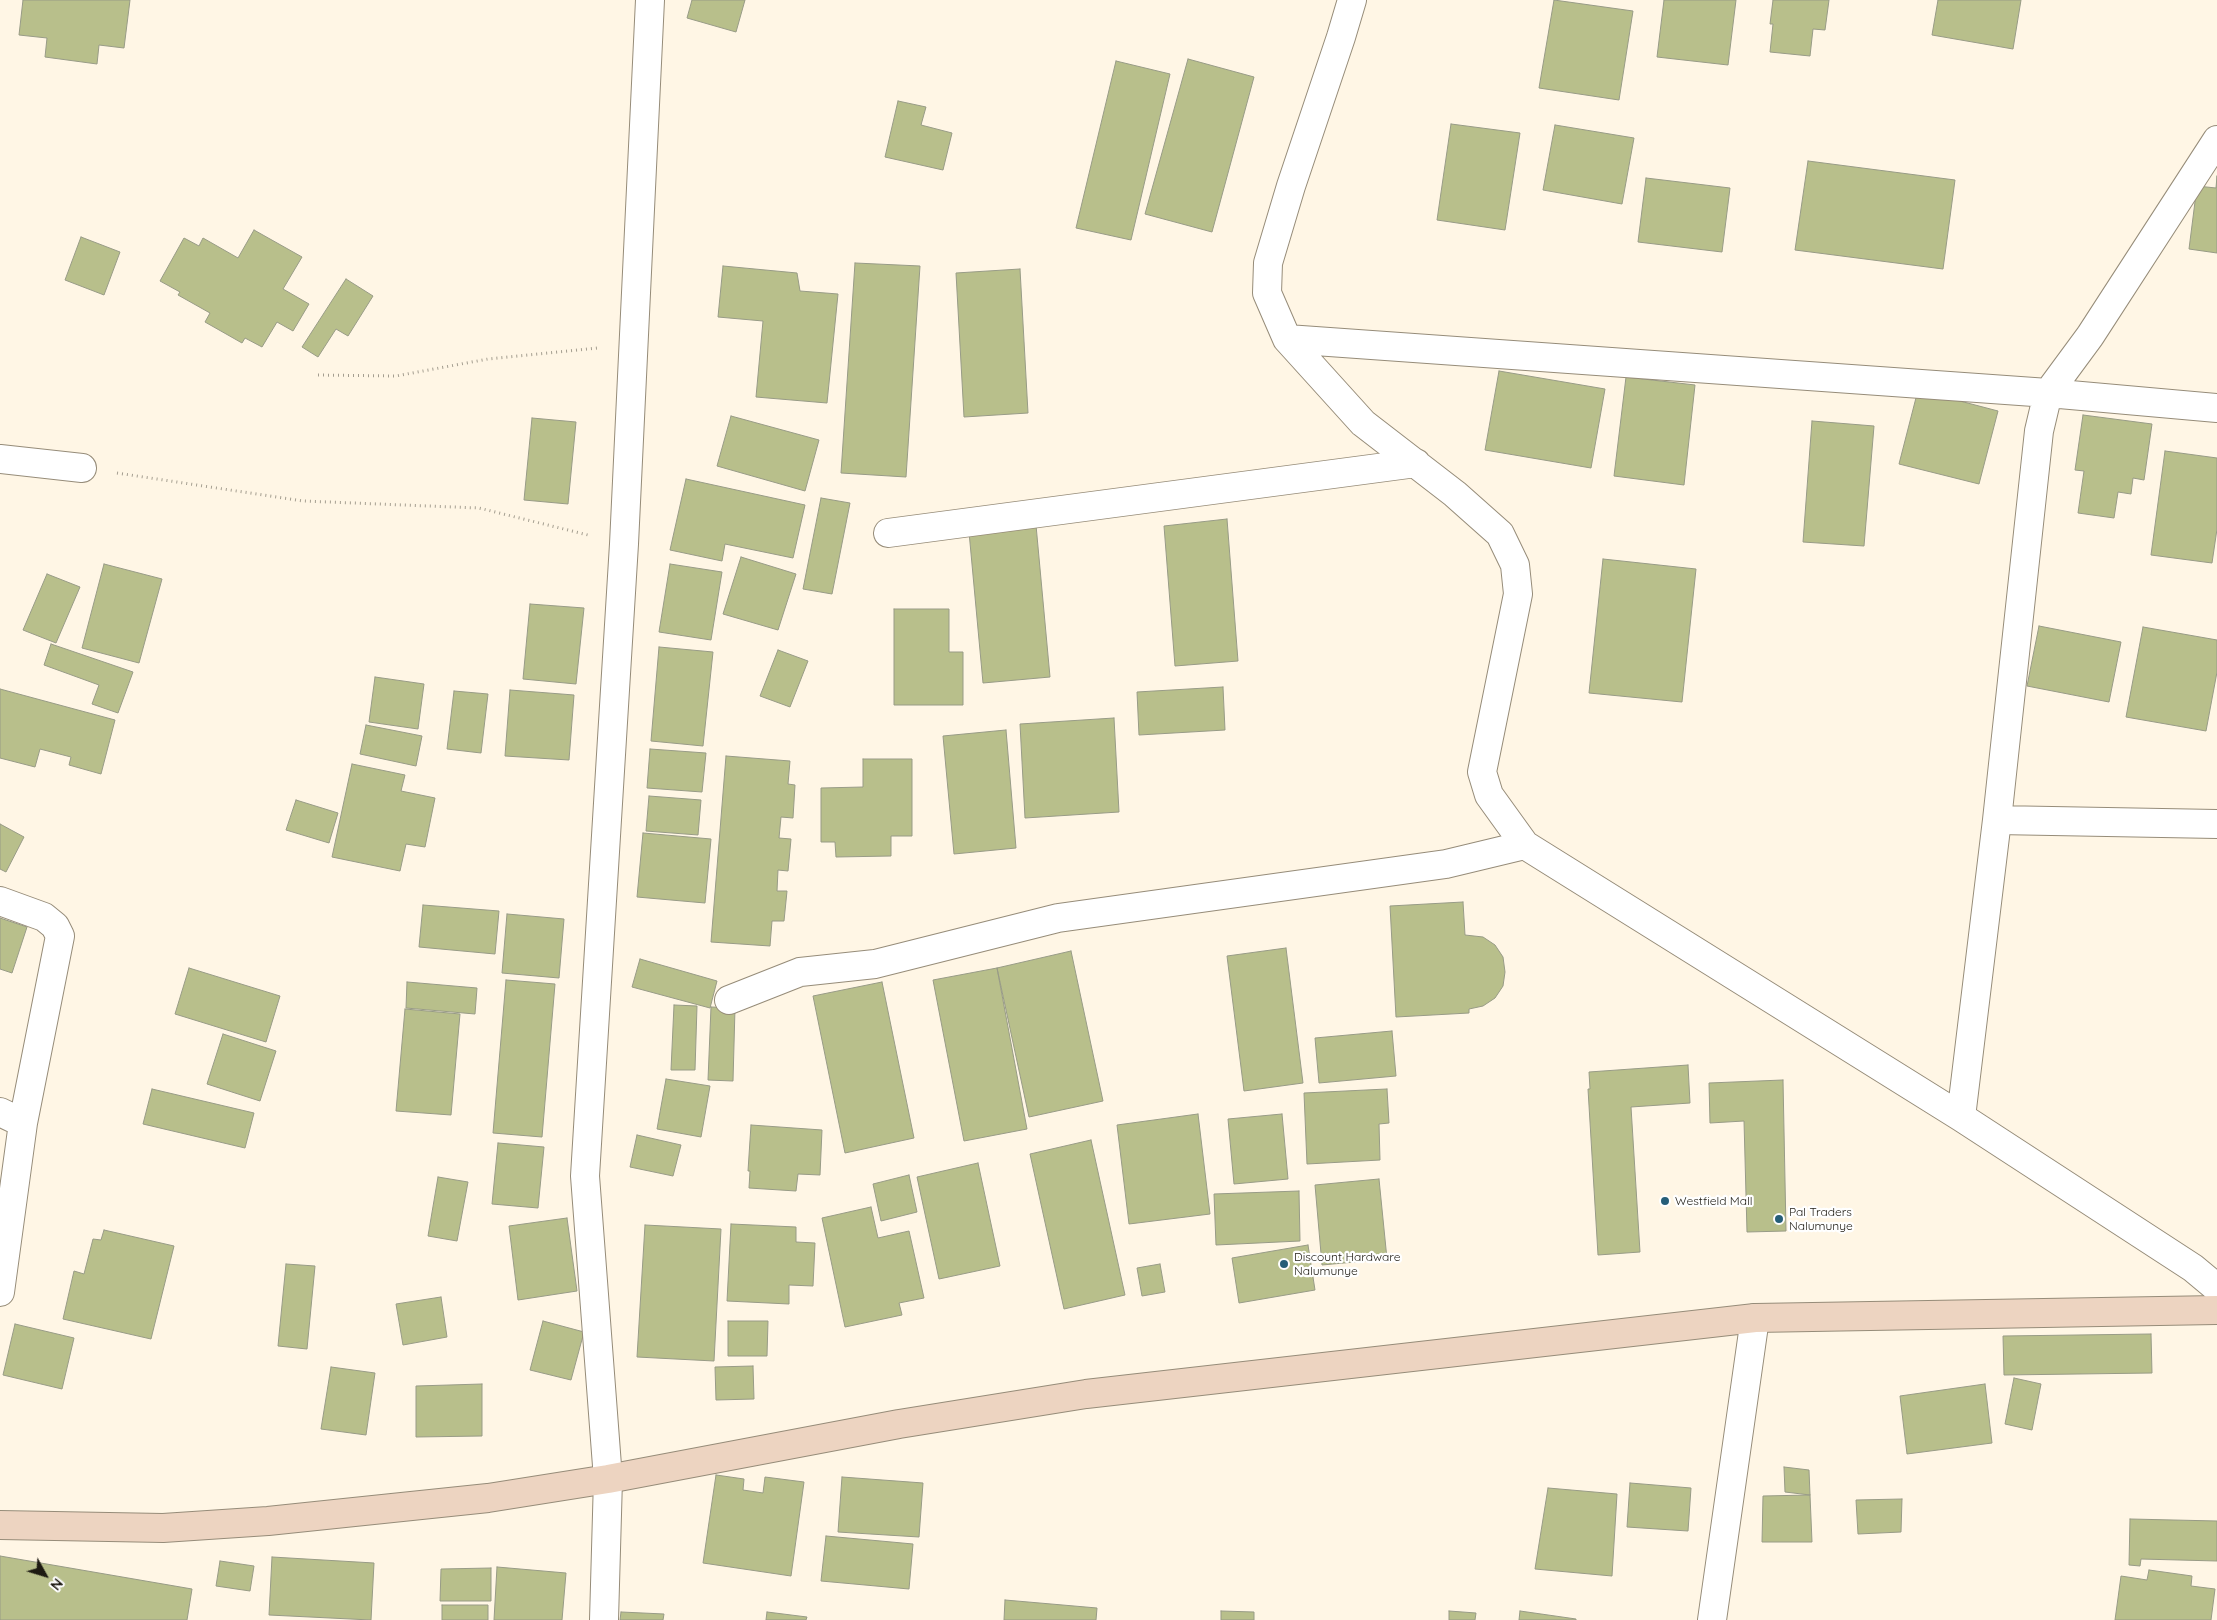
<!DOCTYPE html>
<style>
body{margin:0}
#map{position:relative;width:2217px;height:1620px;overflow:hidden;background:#fff6e5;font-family:Quicksand,sans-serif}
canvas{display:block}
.north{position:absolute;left:20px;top:1550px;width:50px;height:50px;-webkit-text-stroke:4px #fff;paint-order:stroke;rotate:129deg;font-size:14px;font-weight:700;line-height:20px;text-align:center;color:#1d1a12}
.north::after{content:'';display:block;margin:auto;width:18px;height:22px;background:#1d1a12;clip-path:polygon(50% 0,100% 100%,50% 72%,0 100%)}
</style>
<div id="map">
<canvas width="2217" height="1620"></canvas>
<div class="north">N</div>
</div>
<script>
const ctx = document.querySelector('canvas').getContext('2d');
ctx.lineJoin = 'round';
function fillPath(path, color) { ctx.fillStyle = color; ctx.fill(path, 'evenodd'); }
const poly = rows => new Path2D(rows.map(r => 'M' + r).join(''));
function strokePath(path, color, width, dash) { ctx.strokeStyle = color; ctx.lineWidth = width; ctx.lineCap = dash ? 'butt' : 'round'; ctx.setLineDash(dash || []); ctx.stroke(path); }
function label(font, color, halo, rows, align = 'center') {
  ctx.font = font + ' Quicksand,sans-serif'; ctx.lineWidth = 4.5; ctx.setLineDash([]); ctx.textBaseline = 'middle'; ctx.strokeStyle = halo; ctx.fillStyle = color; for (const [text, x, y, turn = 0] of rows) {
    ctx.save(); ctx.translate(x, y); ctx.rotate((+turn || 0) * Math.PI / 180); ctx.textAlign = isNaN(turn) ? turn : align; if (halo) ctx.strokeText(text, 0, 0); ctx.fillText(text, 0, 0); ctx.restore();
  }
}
const building = poly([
 [23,0,130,0,124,48,99,45,97,64,45,57,47,38,19,35,23,0],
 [692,0,745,0,736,32,687,18,692,0],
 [1554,0,1633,11,1619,100,1539,88,1554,0],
 [1664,0,1736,0,1728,65,1657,57,1664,0],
 [1773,0,1829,0,1825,30,1813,29,1810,56,1770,52,1773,24,1770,24,1773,0],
 [1938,0,2021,0,2013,49,1932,35,1938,0],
 [1188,59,1254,77,1212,232,1145,214,1188,59],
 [1116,61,1170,74,1131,240,1076,228,1116,61],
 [898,101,926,107,921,125,952,133,943,170,885,157,898,101],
 [1451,124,1520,133,1505,230,1437,220,1451,124],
 [1555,125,1634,138,1622,204,1543,190,1555,125],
 [1808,161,1955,180,1943,269,1795,250,1808,161],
 [2217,176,2217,253,2189,249,2197,186,2216,188,2217,176],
 [1646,178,1730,188,1722,252,1638,242,1646,178],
 [254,230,302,257,283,289,309,304,293,331,277,322,262,347,245,338,242,343,205,322,210,313,178,295,180,292,160,281,184,238,199,246,203,238,238,258,254,230],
 [81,237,120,252,104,295,65,280,81,237],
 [855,263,920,266,906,477,841,473,855,263],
 [723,266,797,273,800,291,838,294,827,403,756,397,763,321,718,317,723,266],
 [1020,269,1028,413,964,417,956,273,1020,269],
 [346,279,373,296,348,336,336,329,318,357,302,347,346,279],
 [1499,371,1605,389,1591,468,1485,450,1499,371],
 [1626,377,1695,385,1684,485,1614,476,1626,377],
 [1918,390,1998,411,1979,484,1899,464,1918,390],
 [2083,415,2152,424,2144,480,2133,478,2131,494,2118,492,2114,518,2078,513,2084,471,2075,470,2083,415],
 [731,416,819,440,805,491,717,466,731,416],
 [532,418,576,422,568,504,524,500,532,418],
 [1812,421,1874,426,1864,546,1803,542,1812,421],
 [2165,451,2217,458,2217,529,2212,563,2151,555,2165,451],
 [686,479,805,505,793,558,725,544,722,561,670,550,686,479],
 [821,498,850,503,832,594,803,589,821,498],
 [1227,519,1238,661,1175,666,1164,526,1227,519],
 [1036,525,1050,677,983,683,969,532,1036,525],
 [741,557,796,574,778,630,723,614,741,557],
 [1603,559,1696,569,1682,702,1589,693,1603,559],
 [104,564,162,579,139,663,82,648,104,564],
 [670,564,722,572,711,640,659,632,670,564],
 [47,574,80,587,56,643,23,630,47,574],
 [530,604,584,608,576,684,523,679,530,604],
 [894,609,949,609,949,652,963,652,963,705,894,705,894,609],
 [2039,626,2121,642,2109,702,2027,686,2039,626],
 [2143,627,2217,640,2217,672,2206,731,2126,717,2143,627],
 [51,644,133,672,118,713,92,704,99,685,44,665,51,644],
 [659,647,713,652,703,746,651,741,659,647],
 [778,650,808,661,790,707,760,696,778,650],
 [375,677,424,684,418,729,369,722,375,677],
 [1223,687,1225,730,1139,735,1137,692,1223,687],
 [0,689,115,720,101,774,69,765,71,757,40,749,35,767,0,758,0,689],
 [510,690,574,695,569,760,505,756,510,690],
 [454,691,488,694,481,753,447,749,454,691],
 [1114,718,1119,812,1025,818,1020,724,1114,718],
 [366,725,422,736,416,766,360,754,366,725],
 [1006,730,1016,848,954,854,943,736,1006,730],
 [650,749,706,753,702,792,647,788,650,749],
 [726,756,790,761,788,784,795,785,793,818,781,817,779,838,791,839,788,871,778,870,777,891,787,891,784,921,772,921,770,946,711,942,726,756],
 [863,759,912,759,912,836,891,836,891,856,836,857,835,842,821,842,821,788,863,787,863,759],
 [352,764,405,775,401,791,435,798,425,847,406,844,400,871,332,857,352,764],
 [649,796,701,800,698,835,646,831,649,796],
 [296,800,338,813,329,843,286,830,296,800],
 [0,824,24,837,6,872,0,869,0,824],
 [643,833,711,839,705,903,637,897,643,833],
 [1463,902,1465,935,1483,937,1495,945,1503,957,1505,972,1503,986,1495,998,1483,1006,1469,1009,1469,1013,1396,1017,1390,906,1463,902],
 [423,905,499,911,495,954,419,947,423,905],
 [507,914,564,919,559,978,502,973,507,914],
 [0,918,27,927,12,973,0,969,0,918],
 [1286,948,1303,1083,1244,1091,1227,956,1286,948],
 [1071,951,1103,1101,1029,1117,997,968,1071,951],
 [640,959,717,981,710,1008,632,987,640,959],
 [189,968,280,996,266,1042,175,1014,189,968],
 [997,968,1027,1129,964,1141,933,980,997,968],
 [506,980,555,984,542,1137,493,1133,506,980],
 [407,982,477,988,475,1014,406,1008,407,982],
 [882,982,914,1138,845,1153,813,996,882,982],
 [674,1005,697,1006,695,1070,671,1070,674,1005],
 [711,1007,735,1008,733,1081,708,1080,711,1007],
 [405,1009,460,1014,451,1115,396,1111,405,1009],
 [1392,1031,1396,1076,1319,1083,1315,1038,1392,1031],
 [223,1034,276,1051,260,1101,207,1084,223,1034],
 [1688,1065,1690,1103,1631,1107,1640,1252,1598,1255,1588,1089,1590,1089,1589,1072,1688,1065],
 [666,1079,710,1086,701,1137,657,1129,666,1079],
 [1783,1080,1786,1231,1747,1232,1744,1121,1710,1123,1709,1083,1783,1080],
 [152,1089,254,1113,245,1148,143,1124,152,1089],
 [1387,1089,1389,1123,1379,1124,1380,1160,1307,1164,1304,1093,1387,1089],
 [1198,1114,1210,1214,1129,1224,1117,1125,1198,1114],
 [1282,1114,1288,1179,1234,1184,1228,1119,1282,1114],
 [751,1125,822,1130,820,1175,798,1174,796,1191,749,1188,750,1171,748,1171,751,1125],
 [637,1135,681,1145,673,1176,630,1167,637,1135],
 [1091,1140,1125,1295,1064,1309,1030,1154,1091,1140],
 [498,1143,544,1147,538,1208,492,1204,498,1143],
 [978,1163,1000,1266,939,1279,917,1177,978,1163],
 [909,1175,917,1212,881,1221,873,1184,909,1175],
 [438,1177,468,1182,457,1241,428,1236,438,1177],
 [1379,1179,1387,1259,1322,1265,1315,1185,1379,1179],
 [1299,1191,1300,1241,1216,1245,1214,1194,1299,1191],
 [871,1207,878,1238,909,1231,924,1298,899,1303,902,1315,845,1327,822,1218,871,1207],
 [567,1218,577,1291,518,1300,509,1226,567,1218],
 [731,1224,796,1227,796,1242,815,1243,813,1286,789,1285,789,1304,727,1301,731,1224],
 [645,1225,721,1229,714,1361,637,1357,645,1225],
 [104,1230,174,1246,151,1339,63,1319,74,1271,84,1274,93,1239,101,1240,104,1230],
 [1308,1245,1315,1290,1239,1303,1232,1258,1308,1245],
 [286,1264,315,1266,307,1349,278,1346,286,1264],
 [1160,1264,1165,1292,1142,1296,1137,1268,1160,1264],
 [441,1297,447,1337,403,1345,396,1304,441,1297],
 [543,1321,584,1332,571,1380,530,1370,543,1321],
 [728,1321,768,1321,767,1356,728,1356,728,1321],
 [15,1324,74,1338,62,1389,3,1375,15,1324],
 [2151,1334,2152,1373,2004,1375,2003,1336,2151,1334],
 [753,1366,754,1399,716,1400,715,1367,753,1366],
 [331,1367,375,1373,366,1435,321,1429,331,1367],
 [2014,1378,2041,1384,2032,1430,2005,1424,2014,1378],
 [482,1384,482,1436,416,1437,416,1386,482,1384],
 [1985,1384,1992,1443,1907,1454,1900,1396,1985,1384],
 [1784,1467,1809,1470,1810,1495,1785,1492,1784,1467],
 [716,1475,744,1479,743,1490,763,1493,765,1477,804,1482,791,1576,703,1563,716,1475],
 [842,1477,923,1483,919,1537,838,1532,842,1477],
 [1630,1483,1691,1488,1688,1531,1627,1527,1630,1483],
 [1548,1488,1617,1494,1612,1576,1535,1569,1548,1488],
 [1810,1495,1812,1542,1762,1542,1763,1496,1810,1495],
 [1902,1499,1901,1532,1858,1534,1856,1500,1902,1499],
 [2130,1519,2217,1521,2217,1561,2141,1559,2140,1566,2129,1565,2130,1519],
 [826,1536,913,1544,909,1589,821,1581,826,1536],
 [0,1556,192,1589,187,1620,0,1620,0,1556],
 [272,1557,374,1563,371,1620,269,1615,272,1557],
 [220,1561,254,1566,250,1591,216,1586,220,1561],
 [497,1567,566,1573,562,1620,494,1620,497,1567],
 [491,1568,491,1601,440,1601,441,1569,491,1568],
 [2149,1570,2192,1576,2191,1586,2215,1589,2211,1620,2115,1620,2121,1576,2147,1580,2149,1570],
 [1005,1600,1097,1608,1096,1620,1004,1620,1005,1600],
 [442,1605,488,1605,488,1620,442,1620,442,1605],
 [1221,1611,1254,1612,1254,1620,1221,1620,1221,1611],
 [1449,1611,1476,1613,1475,1620,1449,1620,1449,1611],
 [1520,1611,1576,1619,1576,1620,1519,1620,1520,1611],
 [621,1612,664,1614,663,1620,620,1620,621,1612],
 [767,1612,807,1617,806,1620,766,1620,767,1612]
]);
fillPath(building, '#b8bf8b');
strokePath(building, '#989b86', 1);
const street = poly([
 [1352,0,1341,37,1291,186,1268,263,1267,293,1287,339,1363,423,1455,494,1500,534,1515,565,1518,594,1482,772,1489,795,1525,845,1961,1117,2193,1268,2217,1288],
 [1287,339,2048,393,2217,408],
 [0,459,82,468],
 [888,533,1416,463],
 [1997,820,2217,824],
 [0,901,44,917,55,926,60,936,23,1123,0,1292],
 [729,1000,800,972,875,964,1058,918,1446,864,1525,845],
 [0,1112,23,1123],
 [1961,1117,1997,820,2039,431,2048,393,2090,336,2217,140],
 [604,1620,608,1479,585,1176,624,544,650,0],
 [1712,1620,1755,1318]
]);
const secondary = poly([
 [0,1525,163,1528,268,1521,488,1498,608,1479,899,1424,1086,1394,1755,1318,2217,1310]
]);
strokePath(street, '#968c79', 30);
strokePath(secondary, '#968c79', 30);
strokePath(poly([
 [318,375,396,376,488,359,598,348],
 [117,473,303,501,479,508,588,535]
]), '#a49e90', 3, [1, 4]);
strokePath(street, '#fff', 28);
strokePath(secondary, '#edd4c1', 28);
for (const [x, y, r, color] of [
 [1665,1201,5,"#265e78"],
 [1779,1219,5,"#265e78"],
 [1284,1264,5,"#265e78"]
]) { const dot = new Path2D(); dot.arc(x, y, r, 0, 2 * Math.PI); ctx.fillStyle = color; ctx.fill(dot); strokePath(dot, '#fff', 2); }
label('12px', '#1d1a12', '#fff', [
 ["Westfield Mall",1675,1201],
 ["Pal Traders",1789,1212],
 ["Nalumunye",1789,1226],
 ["Discount Hardware",1294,1257],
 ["Nalumunye",1294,1271]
], 'left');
</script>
